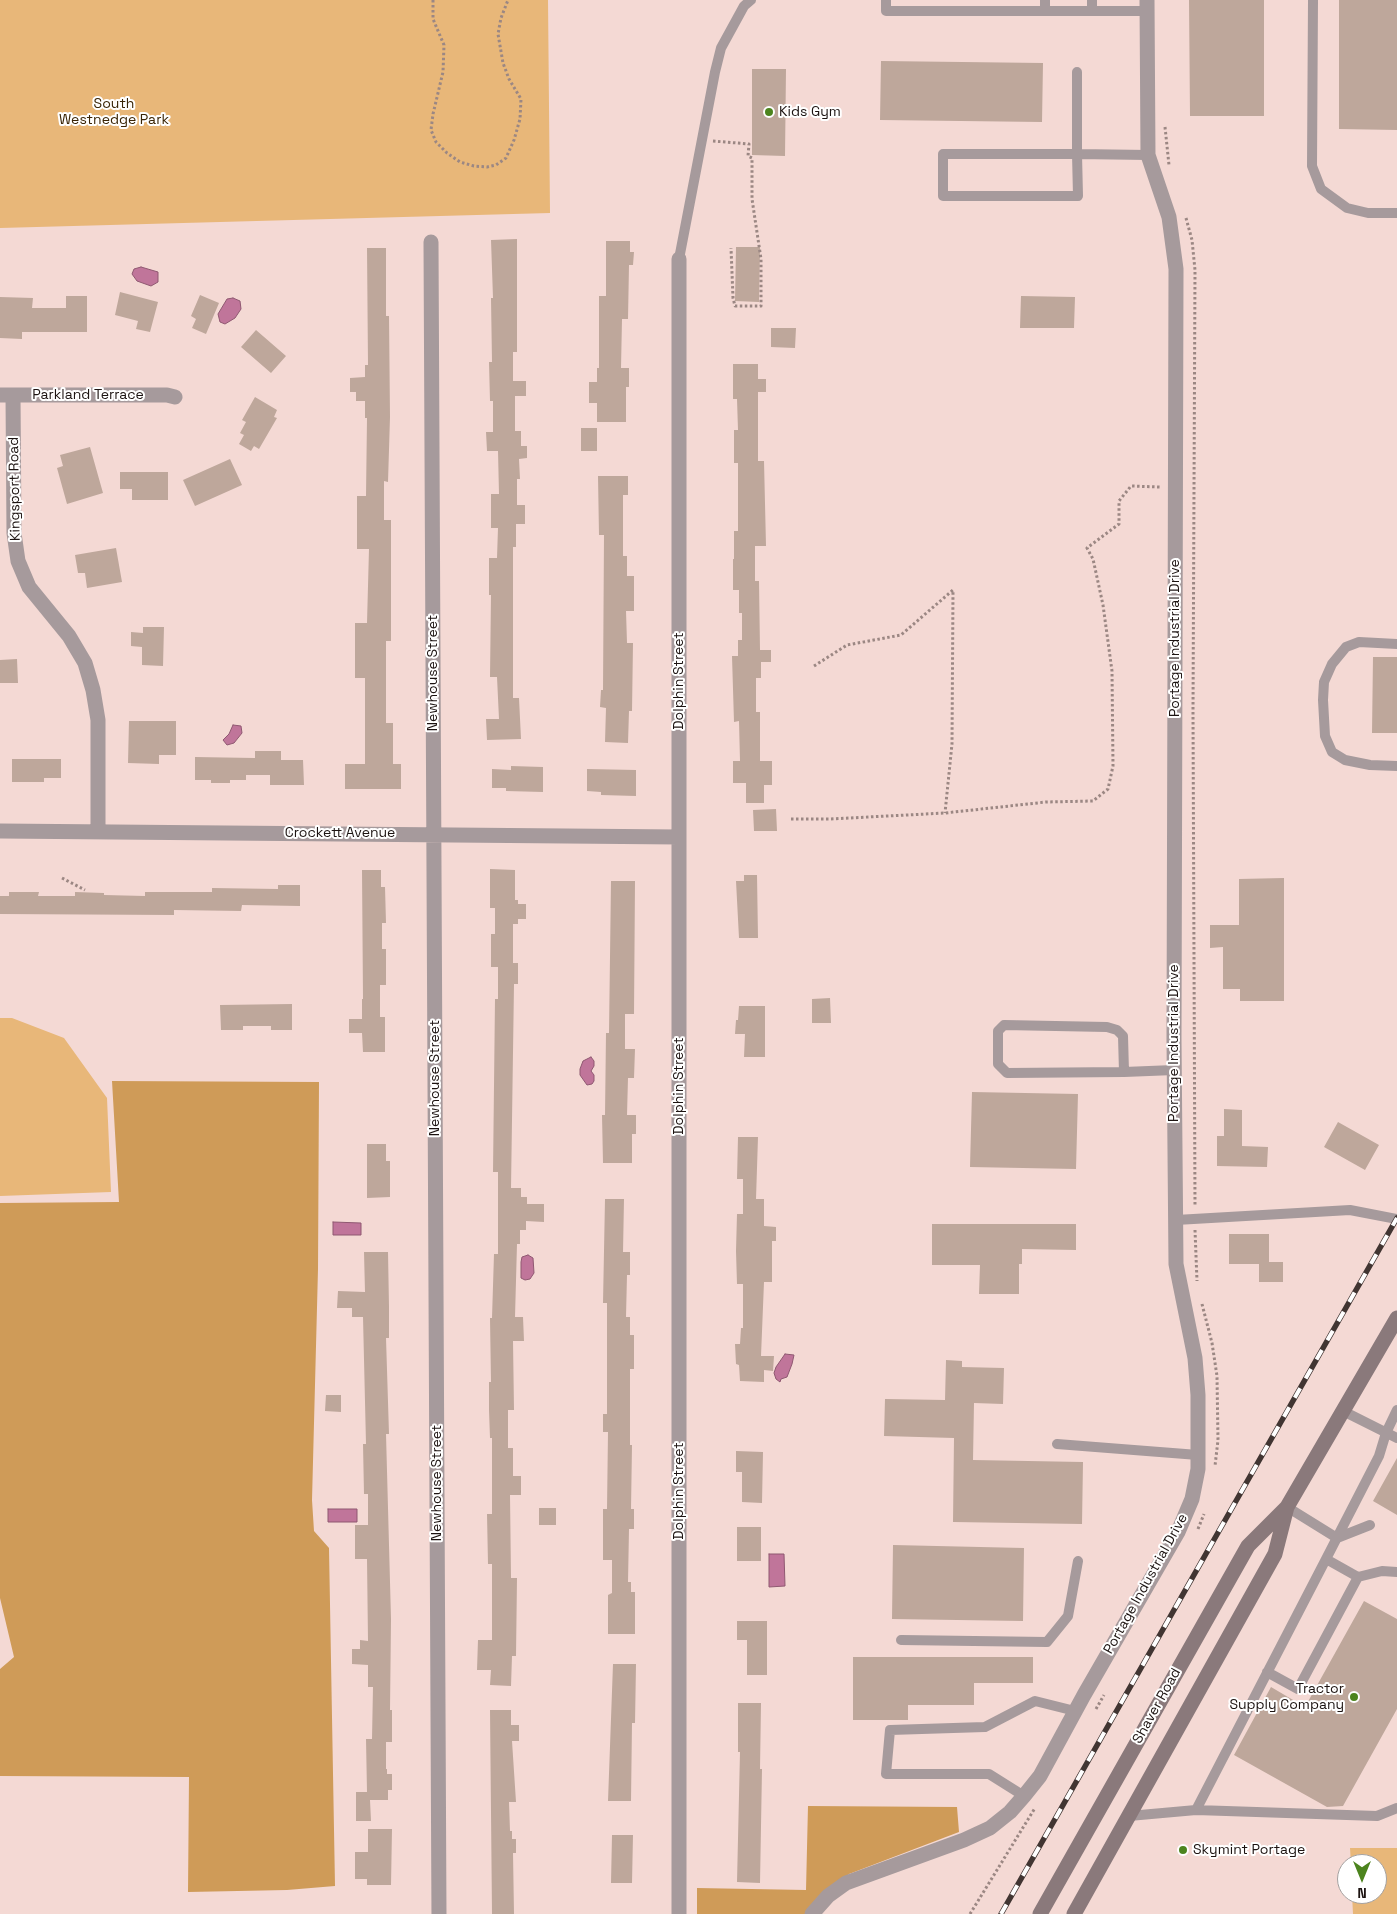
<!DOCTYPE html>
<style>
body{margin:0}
#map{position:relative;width:1397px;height:1914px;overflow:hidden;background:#f4d9d4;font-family:"Space Grotesk",sans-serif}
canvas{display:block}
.north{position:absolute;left:1337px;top:1854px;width:50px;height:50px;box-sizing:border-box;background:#fff;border:1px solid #a4a1a0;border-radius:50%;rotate:180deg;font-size:14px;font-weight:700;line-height:20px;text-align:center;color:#1c1311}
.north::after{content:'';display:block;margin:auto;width:18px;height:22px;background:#4c841e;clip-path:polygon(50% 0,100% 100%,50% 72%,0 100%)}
</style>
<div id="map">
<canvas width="1397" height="1914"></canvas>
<div class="north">N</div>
</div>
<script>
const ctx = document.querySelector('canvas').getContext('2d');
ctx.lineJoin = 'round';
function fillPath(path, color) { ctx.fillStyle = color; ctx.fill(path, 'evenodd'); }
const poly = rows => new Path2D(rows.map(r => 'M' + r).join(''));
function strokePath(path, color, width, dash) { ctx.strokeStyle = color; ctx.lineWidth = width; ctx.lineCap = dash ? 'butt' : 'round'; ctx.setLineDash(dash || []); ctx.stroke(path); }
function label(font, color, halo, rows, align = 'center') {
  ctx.font = font + ' "Space Grotesk",sans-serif'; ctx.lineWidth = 4; ctx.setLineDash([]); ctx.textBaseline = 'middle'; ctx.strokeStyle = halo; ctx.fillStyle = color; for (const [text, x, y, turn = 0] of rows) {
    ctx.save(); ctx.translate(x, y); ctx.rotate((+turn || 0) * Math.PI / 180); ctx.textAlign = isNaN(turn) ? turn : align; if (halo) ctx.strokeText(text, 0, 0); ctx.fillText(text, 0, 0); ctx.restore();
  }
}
fillPath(poly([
 [0,0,548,0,550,213,0,228],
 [0,1018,12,1018,64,1038,107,1098,111,1192,0,1196],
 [1350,1848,1397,1848,1397,1914,1353,1914,1352,1894,1377,1894,1377,1864,1351,1864]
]), '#e8b779');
fillPath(poly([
 [112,1081,319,1082,318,1269,312,1500,314,1531,329,1548,335,1886,287,1890,188,1892,189,1777,0,1776,0,1669,14,1657,0,1598,0,1203,119,1202],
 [808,1806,957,1807,959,1832,849,1874,807,1914,697,1914,697,1888,806,1890]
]), '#cf9b58');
const water = poly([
 [141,267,158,272,158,282,151,286,137,281,132,274,134,269,141,267],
 [233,298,240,301,241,309,235,318,225,324,220,322,218,314,227,299,233,298],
 [233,725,241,726,242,733,234,743,227,745,223,740,229,734,233,725],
 [591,1057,594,1061,594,1066,591,1071,594,1075,594,1081,592,1084,587,1085,580,1075,580,1069,583,1061,591,1057],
 [333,1222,361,1223,361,1235,333,1235,333,1222],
 [528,1255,533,1258,534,1273,530,1279,525,1280,521,1278,521,1262,522,1257,528,1255],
 [785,1354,794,1355,792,1364,787,1377,781,1379,780,1382,776,1379,774,1373,776,1367,785,1354],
 [328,1509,357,1509,357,1522,328,1522,328,1509],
 [769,1554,784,1554,785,1586,769,1587,769,1554]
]);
fillPath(water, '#c0759a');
strokePath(water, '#8f5871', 1);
fillPath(poly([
 [1189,0,1264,0,1264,116,1190,116],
 [1339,0,1397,0,1397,130,1339,129],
 [881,61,1043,63,1042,122,880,120],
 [752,69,786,69,785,156,752,155],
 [517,239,517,352,513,352,513,381,526,381,526,396,515,396,515,431,521,431,521,446,527,446,527,458,519,459,520,479,517,479,517,505,525,505,525,524,516,524,516,547,513,547,513,698,519,698,521,739,487,740,486,719,499,719,497,677,490,677,491,595,489,595,489,558,497,558,498,528,491,528,491,494,499,494,498,451,487,451,486,432,493,432,493,401,490,401,489,362,492,362,491,298,493,298,491,240],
 [606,241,630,241,630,252,634,252,633,265,629,265,628,319,622,319,621,368,629,368,629,387,626,387,626,422,597,422,597,403,589,403,589,382,597,382,597,368,599,368,599,296,606,296],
 [736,247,760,247,759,302,735,301],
 [367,248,386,248,386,316,389,316,390,417,388,482,384,481,384,520,391,520,391,641,386,641,386,723,393,723,393,764,401,764,401,789,345,789,345,764,365,764,365,678,355,678,355,623,367,623,369,549,357,549,357,496,366,496,367,418,365,418,365,401,356,401,356,392,350,392,350,378,365,377,365,365,368,365],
 [120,292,158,302,150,332,136,329,138,321,115,315],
 [200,295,219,303,206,334,192,328,196,319,191,316],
 [66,296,87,296,87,332,22,332,22,339,0,338,0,297,33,298,32,308,66,308],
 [1021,296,1075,297,1074,328,1020,328],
 [771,328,796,328,795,348,771,347],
 [256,330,286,356,271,373,241,347],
 [733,364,758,364,758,379,766,379,766,392,758,392,758,461,764,461,766,546,755,546,755,581,759,581,760,650,771,650,771,662,761,662,761,678,756,678,756,712,760,712,760,761,772,761,772,785,764,785,764,803,746,803,746,783,733,783,733,761,740,761,739,721,734,722,732,656,738,656,738,640,742,640,742,613,739,613,739,590,733,590,733,559,734,559,734,531,738,531,738,463,734,463,734,430,738,430,737,399,733,399],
 [255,397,277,410,274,417,277,418,259,449,254,446,251,451,239,444,244,435,240,433,246,422,242,420],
 [581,428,597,428,597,451,581,451],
 [90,447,103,493,67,504,57,468,63,466,60,455],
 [230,459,242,485,195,506,183,480],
 [120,472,168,472,168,500,132,500,132,489,120,489],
 [598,476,628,476,628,495,623,495,623,556,627,556,627,576,634,576,634,611,626,611,627,643,633,643,632,711,629,711,628,743,605,742,606,708,600,707,601,690,603,690,604,535,599,535],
 [116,548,122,582,87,588,85,573,78,573,75,555],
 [143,627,164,627,163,666,142,665,142,647,131,646,131,632,143,633],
 [1373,657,1397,657,1397,733,1372,733],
 [17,659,18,683,0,683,0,660],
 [129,721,176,721,176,755,159,755,159,764,128,763],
 [255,751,281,751,281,760,303,760,304,785,270,785,270,775,246,775,246,780,230,780,230,783,211,783,211,780,195,780,195,757,255,758],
 [12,759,61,759,61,778,44,778,44,782,12,782],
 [511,766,543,767,543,792,506,791,506,788,492,788,492,769,511,770],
 [587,769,636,770,636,796,601,795,601,792,587,791],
 [776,809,777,831,754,831,753,810],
 [490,869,515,870,515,900,518,900,518,904,526,904,526,919,518,919,518,924,513,924,513,963,518,963,518,984,514,984,511,1188,521,1188,521,1197,527,1197,527,1204,544,1204,544,1222,526,1221,526,1230,520,1230,520,1244,517,1244,515,1317,523,1317,524,1341,513,1341,514,1410,508,1410,508,1448,513,1448,513,1476,521,1476,521,1495,510,1495,511,1578,517,1578,516,1656,512,1656,511,1686,490,1685,491,1670,477,1670,478,1640,492,1640,492,1564,488,1564,487,1514,492,1514,492,1438,490,1438,489,1410,489,1382,491,1382,490,1318,492,1318,494,1254,498,1254,498,1172,493,1172,495,999,498,999,498,967,491,967,491,934,495,934,495,908,490,908],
 [362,870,381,870,381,887,385,887,386,923,382,923,382,949,386,949,386,985,380,985,380,1017,385,1017,385,1052,363,1052,362,1033,349,1033,349,1019,362,1019,362,999,363,999],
 [744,875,757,875,758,938,739,938,736,881,744,881],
 [1284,878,1284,1001,1240,1001,1240,989,1223,989,1223,947,1210,948,1210,925,1239,925,1239,879],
 [611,881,635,881,634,1014,625,1014,625,1049,635,1049,634,1078,628,1078,627,1115,636,1115,636,1134,632,1134,632,1163,603,1163,602,1115,605,1115,606,1033,609,1033],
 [278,885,300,885,300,906,242,905,241,911,174,910,174,915,0,914,0,896,9,896,9,892,39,892,38,896,75,896,75,892,104,893,104,895,145,896,145,892,212,892,212,888,278,889],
 [830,998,831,1023,812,1023,812,999],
 [292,1004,292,1030,271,1030,271,1026,243,1026,243,1030,221,1030,220,1005],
 [739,1006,765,1006,765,1057,744,1057,745,1034,735,1034,736,1020,738,1020],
 [972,1092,1078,1094,1076,1169,970,1167],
 [1224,1109,1242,1110,1242,1146,1268,1147,1267,1167,1217,1166,1217,1136,1224,1136],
 [1338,1122,1379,1145,1365,1170,1324,1147],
 [738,1137,758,1137,756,1199,764,1199,764,1226,776,1227,776,1241,772,1241,772,1282,764,1282,761,1356,774,1356,773,1371,764,1370,764,1382,740,1381,739,1365,736,1364,735,1344,740,1344,741,1328,743,1328,743,1284,737,1284,736,1251,737,1214,743,1214,743,1179,737,1179],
 [367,1144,386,1144,386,1161,390,1161,390,1197,367,1198],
 [605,1199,624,1199,623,1252,630,1252,630,1275,627,1275,626,1317,630,1317,630,1335,634,1335,634,1369,630,1369,630,1445,632,1445,631,1509,634,1509,634,1529,629,1529,628,1582,631,1582,631,1592,635,1592,635,1634,608,1634,608,1595,612,1593,612,1560,603,1560,603,1509,607,1509,608,1432,603,1432,603,1414,607,1414,607,1303,603,1303],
 [932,1224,1076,1224,1076,1250,1022,1249,1022,1264,1019,1264,1019,1294,979,1294,980,1265,932,1265],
 [1229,1234,1269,1234,1269,1262,1283,1262,1283,1282,1259,1282,1259,1264,1229,1264],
 [364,1252,388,1252,389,1307,389,1338,386,1338,389,1434,386,1434,391,1619,390,1710,392,1710,392,1742,386,1742,386,1769,387,1769,387,1774,392,1774,392,1790,388,1790,388,1800,370,1800,371,1821,356,1821,356,1792,367,1792,366,1739,372,1739,373,1687,368,1687,368,1665,352,1664,352,1649,360,1649,360,1640,368,1641,367,1559,355,1559,355,1525,368,1525,368,1494,364,1494,363,1444,366,1444,363,1317,352,1317,352,1308,337,1308,338,1291,365,1292],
 [946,1360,962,1361,962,1367,1004,1368,1003,1404,974,1403,973,1460,1083,1462,1082,1524,953,1522,954,1438,884,1436,885,1399,945,1400],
 [326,1395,341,1395,341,1412,325,1411],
 [736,1451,763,1452,762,1503,742,1502,742,1472,736,1472],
 [1397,1458,1397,1515,1373,1501],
 [539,1508,556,1508,556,1525,539,1525],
 [737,1527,761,1527,761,1561,737,1561],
 [893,1545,1024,1548,1023,1621,892,1619],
 [1364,1601,1397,1619,1397,1709,1343,1806,1327,1807,1234,1755,1271,1687,1305,1707],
 [737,1621,767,1621,767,1675,747,1675,747,1640,737,1640],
 [853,1657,1033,1657,1033,1683,974,1683,974,1705,908,1705,908,1720,853,1720],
 [613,1664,636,1664,635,1723,632,1723,631,1801,608,1801],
 [738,1703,761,1703,760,1769,762,1769,760,1883,737,1882,740,1752,738,1752],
 [490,1710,511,1710,511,1725,519,1725,519,1741,512,1741,516,1802,509,1802,510,1831,512,1831,512,1839,516,1839,516,1853,513,1853,514,1914,492,1914],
 [368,1829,392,1829,391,1885,367,1885,367,1879,355,1879,355,1852,368,1852],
 [612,1835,633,1835,632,1883,611,1883]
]), '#bea79b');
strokePath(poly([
 [433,0,433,19,444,45,443,72,433,114,431,130,436,142,447,153,460,162,474,166,487,167,496,165,506,158,514,140,520,119,521,99,509,79,503,63,498,34,501,18,508,0],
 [1165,127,1169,165],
 [713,141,749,144,748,156,752,158,752,199,761,259,761,306,735,306,733,298,731,248],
 [1186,218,1192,240,1195,270,1193,711,1195,1206],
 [814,666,847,645,901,635,953,590,952,744,945,813],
 [791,819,830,819,945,813,1046,802,1093,801,1108,789,1113,766,1112,671,1103,605,1093,559,1087,548,1119,524,1119,501,1131,486,1160,487],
 [62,878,85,890],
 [1195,1230,1197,1281],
 [1202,1304,1212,1343,1217,1376,1218,1440,1215,1466],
 [1198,1529,1204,1514],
 [1096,1709,1104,1695],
 [970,1914,1035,1808]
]), '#9b8783', 3, [2.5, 2.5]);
strokePath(poly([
 [886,0,886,11,1147,11],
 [1092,0,1092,11],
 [1313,0,1312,166,1321,189,1347,208,1368,213,1397,213],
 [1045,11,1045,0],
 [1077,72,1077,154,1078,196,943,196,943,154,1077,154,1148,155],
 [679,259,715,72,721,48,744,6,751,0],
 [1397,644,1359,642,1346,647,1332,664,1324,682,1323,700,1325,736,1332,752,1345,760,1370,765,1397,766],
 [1124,1072,1123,1036,1117,1030,1107,1027,1004,1025,998,1031,998,1064,1007,1073,1124,1072,1174,1070],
 [1176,1220,1350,1210,1397,1219],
 [1397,1410,1386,1433,1379,1456,1326,1559,1358,1577,1382,1571,1397,1572],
 [1343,1411,1397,1438],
 [1057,1444,1198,1455],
 [1287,1507,1337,1538,1370,1525],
 [901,1640,1047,1642,1068,1616,1078,1561],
 [1267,1672,1298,1689,1358,1577],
 [1024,1796,989,1774,886,1774,890,1730,985,1727,1035,1701,1075,1711],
 [1196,1810,1377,1816,1397,1808],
 [1129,1816,1196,1810,1326,1559]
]), '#a69a9c', 10);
strokePath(poly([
 [431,242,439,1914],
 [0,395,167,395,175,397],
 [13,395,14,533,18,561,29,587,69,636,85,663,93,690,98,720,98,831],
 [0,831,679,837],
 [679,1914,679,259],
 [812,1914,828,1896,846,1883,964,1840,990,1828,1010,1812,1024,1796,1040,1776,1084,1695,1178,1532,1192,1499,1198,1469,1198,1395,1195,1358,1176,1264,1174,1039,1176,269,1169,217,1148,155,1147,0]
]), '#a69a9c', 15);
strokePath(poly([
 [1040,1914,1248,1546,1287,1507,1397,1318],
 [1074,1914,1275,1554,1287,1507]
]), '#8a797b', 15);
const rail = poly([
 [1001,1914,1397,1218]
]);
strokePath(rail, '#413532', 5.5);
strokePath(rail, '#fff', 4, [11]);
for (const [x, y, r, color] of [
 [769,112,5,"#4c841e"],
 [1354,1697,5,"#4c841e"],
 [1183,1850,5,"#4c841e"]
]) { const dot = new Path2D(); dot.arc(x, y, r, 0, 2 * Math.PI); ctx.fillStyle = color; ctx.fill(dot); strokePath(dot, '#fff', 2); }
label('14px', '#392405', '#fff', [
 ["South",114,104],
 ["Westnedge Park",114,120]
]);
label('14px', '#1c1311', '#fff', [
 ["Kids Gym",779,112],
 ["Tractor",1344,1689,"right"],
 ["Supply Company",1344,1705,"right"],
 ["Skymint Portage",1193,1850]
], 'left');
label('14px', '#1c1311', '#fff', [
 ["Parkland Terrace",88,395],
 ["Kingsport Road",15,489,-91],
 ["Portage Industrial Drive",1175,638,-90],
 ["Newhouse Street",433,673,-90],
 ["Dolphin Street",679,681,-90],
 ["Crockett Avenue",340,833],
 ["Portage Industrial Drive",1174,1043,-90],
 ["Newhouse Street",435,1078,-90],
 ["Dolphin Street",679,1086,-90],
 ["Newhouse Street",437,1483,-90],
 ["Dolphin Street",679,1491,-90],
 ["Portage Industrial Drive",1146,1584,-61],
 ["Shaver Road",1157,1706,-61]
]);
</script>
